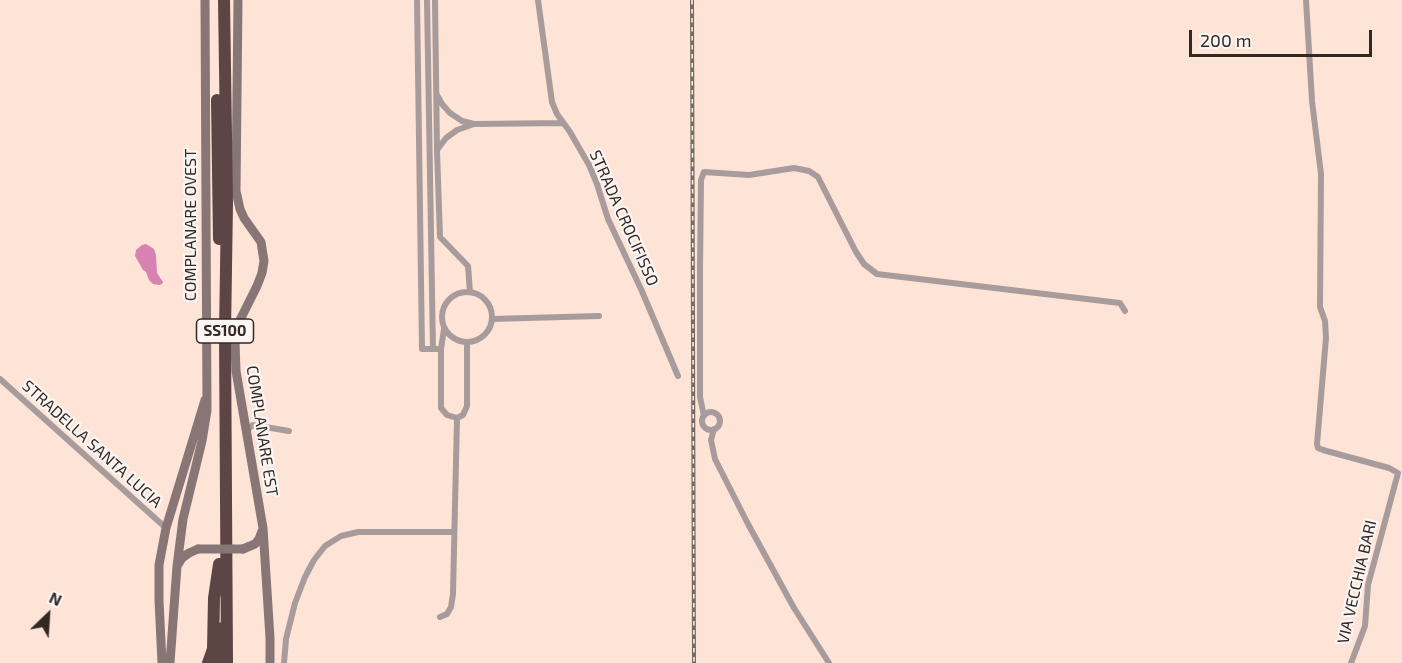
<!DOCTYPE html>
<style>
body{margin:0}
#map{position:relative;width:1402px;height:663px;overflow:hidden;background:#fee4d6;font-family:"Exo 2",sans-serif}
canvas{display:block}
.north{position:absolute;left:18px;top:585px;width:60px;height:60px;-webkit-text-stroke:4px #fbf6f3;paint-order:stroke;rotate:25deg;font-size:16px;font-weight:700;line-height:24px;text-align:center;color:#332924}
.north::after{content:'';display:block;margin:auto;width:21px;height:27px;background:#332924;clip-path:polygon(50% 0,100% 100%,50% 72%,0 100%)}
.scale{position:absolute;left:1189px;top:30px;width:183px;height:27px;box-sizing:border-box;border:3px solid #332924;border-top:0;padding-left:8px;font-size:18px;line-height:21px;white-space:nowrap;color:#332924;-webkit-text-stroke:4px #fbf6f3;paint-order:stroke}
</style>
<div id="map">
<canvas width="1402" height="663"></canvas>
<div class="north">N</div>
<div class="scale">200 m</div>
</div>
<script>
const ctx = document.querySelector('canvas').getContext('2d');
ctx.lineJoin = 'round';
function fillPath(path, color) { ctx.fillStyle = color; ctx.fill(path, 'evenodd'); }
const poly = rows => new Path2D(rows.map(r => 'M' + r).join(''));
function strokePath(path, color, width, dash) { ctx.strokeStyle = color; ctx.lineWidth = width; ctx.lineCap = dash ? 'butt' : 'round'; ctx.setLineDash(dash || []); ctx.stroke(path); }
function label(font, color, halo, rows, align = 'center') {
  ctx.font = font + ' "Exo 2",sans-serif'; ctx.lineWidth = 4.5; ctx.setLineDash([]); ctx.textBaseline = 'middle'; ctx.strokeStyle = halo; ctx.fillStyle = color; for (const [text, x, y, turn = 0] of rows) {
    ctx.save(); ctx.translate(x, y); ctx.rotate((+turn || 0) * Math.PI / 180); ctx.textAlign = isNaN(turn) ? turn : align; if (halo) ctx.strokeText(text, 0, 0); ctx.fillText(text, 0, 0); ctx.restore();
  }
}
fillPath(poly([
 [146,244,154,249,156,255,157,273,163,282,162,284,159,285,153,284,149,280,146,272,143,270,135,256,136,250,142,245]
]), '#d882b2');
strokePath(poly([
 [417,0,422,349,441,349],
 [427,0,433,349],
 [435,0,437,150,440,237,468,266,470,292],
 [538,0,552,102,557,114,570,132,589,165,597,184,608,219,641,289,678,376],
 [1306,0,1312,101,1321,174,1320,307,1325,321,1326,338,1317,444,1318,448,1323,450,1389,468,1398,473,1368,585,1365,626,1351,663],
 [437,95,442,104,450,113,462,121,474,124],
 [437,150,446,138,457,130,474,124,563,123],
 '442 317a25 25 0 1 1 50 0a25 25 0 1 1-50 0Z',
 [492,319,599,316],
 [444,329,441,349,441,408,447,415,457,418],
 [0,379,166,528],
 '702 421a9 9 0 1 1 18 0a9 9 0 1 1-18 0Z',
 [704,416,700,397,700,268,701,180,704,172,749,175,794,168,809,171,818,177,856,252,864,264,877,274,1120,303,1125,311],
 [714,429,711,440,715,459,748,524,794,608,829,663],
 [247,433,249,428,253,425,289,431],
 [440,617,447,614,451,607,453,594,457,418,463,415,467,406,467,343],
 [284,663,286,639,295,603,305,577,314,560,325,546,341,536,358,532,454,532]
]), '#a89b9b', 6);
strokePath(poly([
 [238,0,236,191,240,209,244,218,261,242,264,261,262,273,257,286,240,320,235,342,236,371,263,528,270,638,270,663],
 [243,549,255,544,259,539,262,531],
 [177,566,182,558,189,553,198,549],
 [162,663,159,600,159,565,162,549,166,528,205,400],
 [170,663,177,566,183,519,202,441,207,410,205,0]
]), '#887676', 9);
strokePath(poly([
 [224,0,227,203,225,333,227,663],
 [217,100,219,239],
 [208,663,213,649,214,598,219,564],
 [218,663,218,628]
]), '#5d4445', 12);
const rail = poly([
 [692,0,694,663]
]);
strokePath(rail, '#7a6a62', 4);
strokePath(rail, '#fbf6f3', 1.5, [4.5]);
strokePath(poly([
 [198,549,243,549]
]), '#887676', 9);
for (const [x, y, w] of [
 [225,331,57]
]) { const box = new Path2D(); box.roundRect(x - w / 2, y - 12, w, 24, 4.5); ctx.fillStyle = '#fbf6f3'; ctx.fill(box); strokePath(box, '#332924', 1.5); }
label('bold 15px', '#332924', null, [
 ["SS100",225,331]
]);
label('16px', '#332924', '#fbf6f3', [
 ["STRADA CROCIFISSO",624,218,66],
 ["COMPLANARE OVEST",191,225,-90],
 ["COMPLANARE EST",262,431,81],
 ["STRADELLA SANTA LUCIA",92,444,42],
 ["VIA VECCHIA BARI",1357,582,-77]
]);
</script>
